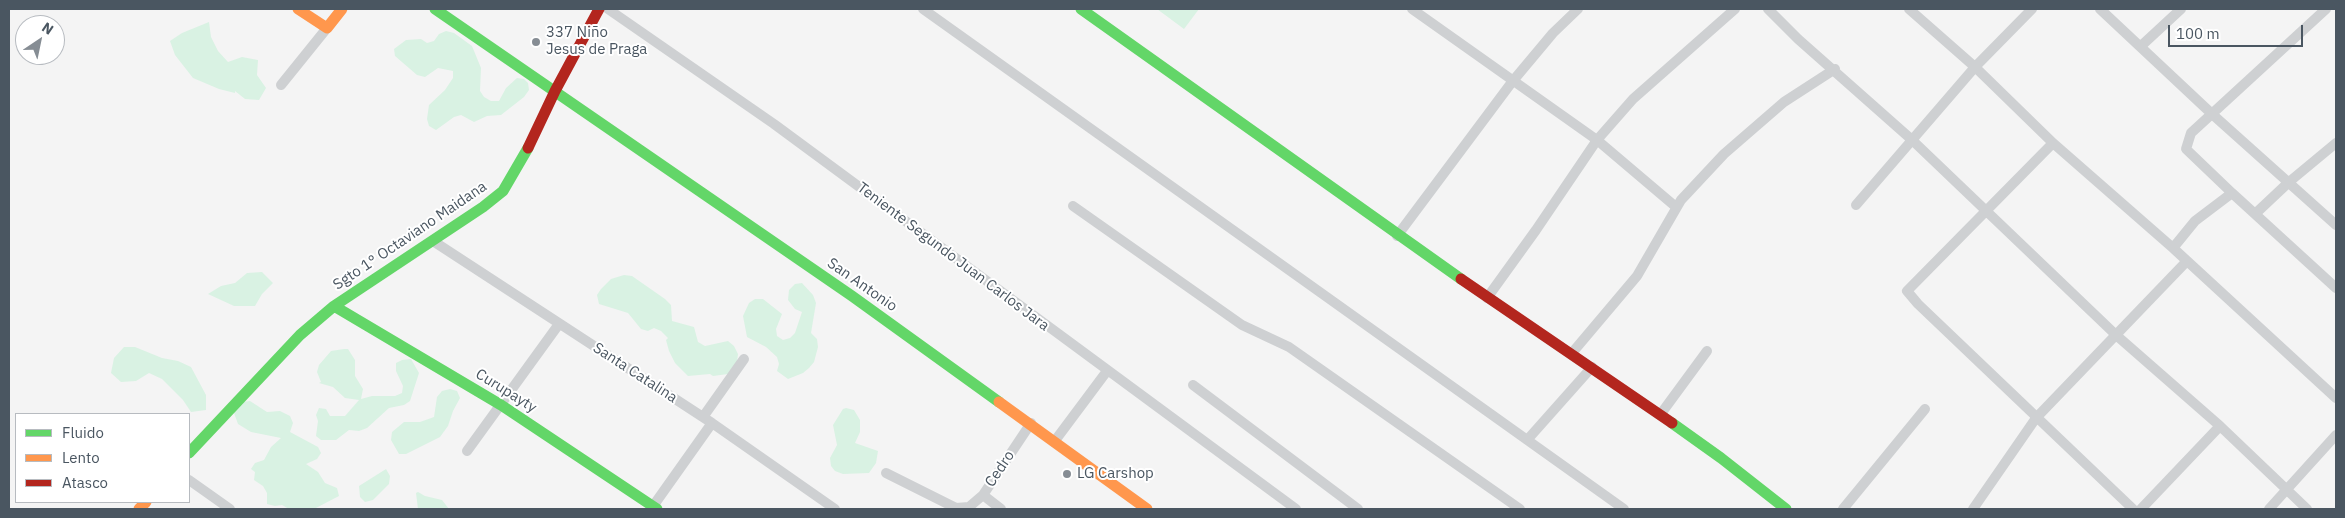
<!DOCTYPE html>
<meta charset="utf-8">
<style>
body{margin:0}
#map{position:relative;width:2345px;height:518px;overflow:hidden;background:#f4f4f4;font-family:"IBM Plex Sans",sans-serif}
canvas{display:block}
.frame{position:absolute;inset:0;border:10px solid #4a5661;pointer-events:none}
.legend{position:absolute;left:15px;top:413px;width:175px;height:90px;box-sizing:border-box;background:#fff;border:1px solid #b7bbc0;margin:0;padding:6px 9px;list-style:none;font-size:15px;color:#4a5661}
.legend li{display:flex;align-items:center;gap:10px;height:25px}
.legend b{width:25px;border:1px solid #b7bbc0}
.north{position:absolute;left:15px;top:15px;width:50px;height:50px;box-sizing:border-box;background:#fff;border:1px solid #b7bbc0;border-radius:50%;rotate:34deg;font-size:14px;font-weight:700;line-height:20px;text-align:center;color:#4a5661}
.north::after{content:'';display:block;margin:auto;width:18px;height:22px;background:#868d94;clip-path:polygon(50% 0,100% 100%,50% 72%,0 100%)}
.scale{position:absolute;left:2168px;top:25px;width:135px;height:22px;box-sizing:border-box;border:2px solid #4a5661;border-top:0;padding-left:6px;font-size:15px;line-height:18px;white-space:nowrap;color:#4a5661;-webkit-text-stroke:4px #fff;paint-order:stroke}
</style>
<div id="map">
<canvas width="2345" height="518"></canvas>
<div class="frame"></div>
<ul class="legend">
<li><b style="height:6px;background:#63d668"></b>Fluido</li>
<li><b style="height:6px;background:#ff974d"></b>Lento</li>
<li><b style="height:6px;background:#b3261e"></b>Atasco</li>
</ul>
<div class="north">N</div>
<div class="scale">100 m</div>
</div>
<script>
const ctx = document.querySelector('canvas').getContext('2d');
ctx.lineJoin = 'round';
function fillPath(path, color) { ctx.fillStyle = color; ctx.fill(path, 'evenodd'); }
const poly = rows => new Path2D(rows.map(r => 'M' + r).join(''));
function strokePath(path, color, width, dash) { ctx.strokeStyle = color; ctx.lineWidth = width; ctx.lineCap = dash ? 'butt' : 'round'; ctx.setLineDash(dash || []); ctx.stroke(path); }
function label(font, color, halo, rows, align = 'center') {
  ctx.font = font + ' "IBM Plex Sans",sans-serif'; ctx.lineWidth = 4; ctx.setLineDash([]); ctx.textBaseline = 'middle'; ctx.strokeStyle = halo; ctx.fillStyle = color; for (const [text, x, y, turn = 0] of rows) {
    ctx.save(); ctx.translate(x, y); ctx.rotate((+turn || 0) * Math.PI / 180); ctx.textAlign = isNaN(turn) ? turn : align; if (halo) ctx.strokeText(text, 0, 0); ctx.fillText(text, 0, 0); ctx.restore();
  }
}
fillPath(poly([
 [1157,9,1199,9,1184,29],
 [209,22,211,37,218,51,228,62,242,57,258,60,257,75,266,88,259,100,245,99,235,91,235,93,219,89,193,78,175,55,170,41,182,33],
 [446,31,454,33,472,46,481,68,480,91,484,97,491,101,499,101,506,88,517,78,524,79,528,83,529,90,524,97,501,115,487,116,474,122,461,115,454,117,436,130,429,126,427,119,429,105,445,90,453,78,453,71,438,68,425,77,417,75,395,56,394,49,406,40,421,39,427,43,434,41,439,34],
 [262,272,273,283,262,294,255,306,234,306,208,294,221,286,235,283,247,273],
 [624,275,632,276,665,299,671,305,672,321,694,327,698,342,705,346,728,341,734,346,738,354,737,362,728,374,713,376,710,374,688,376,675,363,669,351,666,340,668,338,661,331,654,328,648,331,641,329,628,313,599,304,597,295,601,289,611,279],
 [802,283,813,295,816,303,811,333,817,339,818,347,814,362,809,368,803,373,788,379,777,371,779,364,777,357,766,347,747,337,743,316,749,303,755,299,763,299,782,314,776,329,777,336,783,340,790,338,795,333,802,312,795,309,788,300,789,290,795,284],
 [124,347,135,347,162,358,178,361,191,367,206,395,206,410,191,412,183,400,162,379,149,373,136,381,121,382,111,373,114,358],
 [344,349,348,349,355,360,355,376,363,389,361,399,372,396,395,396,402,393,403,386,396,371,396,363,402,360,411,359,419,373,410,401,404,405,389,408,367,428,359,431,349,430,336,440,321,440,316,436,318,421,316,415,319,408,326,409,330,416,345,416,359,400,345,398,333,387,319,383,321,382,317,372,319,365,331,351],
 [450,389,457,391,460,398,453,411,448,426,440,437,406,454,399,454,391,440,392,432,404,422,420,422,434,417,437,397,442,391],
 [250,401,267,412,280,411,290,416,293,423,290,432,318,447,321,453,317,459,306,464,318,472,325,483,337,488,339,496,314,509,289,509,282,505,275,506,267,504,267,493,263,486,254,480,255,472,251,469,255,463,264,460,271,447,281,438,251,432,238,424,234,413,242,402],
 [846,408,854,410,860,420,860,432,855,443,878,451,876,463,869,473,843,474,835,471,831,466,830,458,837,445,833,425,843,409],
 [386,469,390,476,389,484,373,500,365,502,360,497,359,486],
 [418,492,425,496,442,500,449,509,418,509,416,493]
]), '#d9f2e3');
strokePath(poly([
 [608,9,774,124,1296,509],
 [923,9,1624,509],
 [1412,9,1597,140,1676,207],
 [1768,9,1798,39,1911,139,2116,335,2220,426,2307,509],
 [1909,9,1975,67,2053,143,2173,248,2336,398],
 [2100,9,2212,114,2336,225],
 [2141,46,2181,9],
 [281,85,327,28],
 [2053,143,1907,291,1918,304,2133,509],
 [2232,193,2336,288],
 [1856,205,1975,67,2032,9],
 [1073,206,1242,325,1289,347,1520,509],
 [2255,214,2289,182,2336,143],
 [1397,236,1512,82,1553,33,1578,9],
 [433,241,712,423,835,509],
 [2173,248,2195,221,2232,193,2186,149,2191,133,2326,9],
 [1487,298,1536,230,1597,140,1633,99,1735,9],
 [1572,353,1637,276,1681,200,1724,154,1784,102,1835,69],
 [1193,385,1358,509],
 [1660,415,1707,351],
 [703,417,744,359],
 [1528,439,1592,367],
 [1054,442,1107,371],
 [467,451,559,324],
 [886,473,956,508,969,507,983,495],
 [189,480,230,509],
 [651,509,712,423],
 [1001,509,983,495,1031,423],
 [1843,509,1925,409],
 [1973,509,2036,418,2186,262],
 [2141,509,2220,426],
 [2269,509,2336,435]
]), '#ced0d2', 10);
strokePath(poly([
 [435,9,852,296,999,402],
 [1081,9,1461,279],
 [334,306,501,405,657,509],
 [1672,423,1721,458,1786,509],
 [189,453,300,335,334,306,483,207,503,191,528,148]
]), '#63d668', 11);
strokePath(poly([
 [298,9,327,28,342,9],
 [999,402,1147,509],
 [139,509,146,502]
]), '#ff974d', 11);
strokePath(poly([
 [528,148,555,91,599,9],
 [1461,279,1672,423]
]), '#b3261e', 11);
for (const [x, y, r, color] of [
 [536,42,5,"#868d94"],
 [1067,474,5,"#868d94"]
]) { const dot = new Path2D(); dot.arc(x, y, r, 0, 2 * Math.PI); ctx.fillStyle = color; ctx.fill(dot); strokePath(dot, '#fff', 2); }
label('15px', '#4a5661', '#fff', [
 ["337 Niño",546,33],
 ["Jesus de Praga",546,50],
 ["LG Carshop",1077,474]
], 'left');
label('15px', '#4a5661', '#fff', [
 ["Sgto 1° Octaviano Maidana",410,236,-34],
 ["Teniente Segundo Juan Carlos Jara",953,257,37],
 ["San Antonio",862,285,35],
 ["Santa Catalina",635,373,33],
 ["Curupayty",506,391,32],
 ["Cedro",1000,469,-56]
]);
</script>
